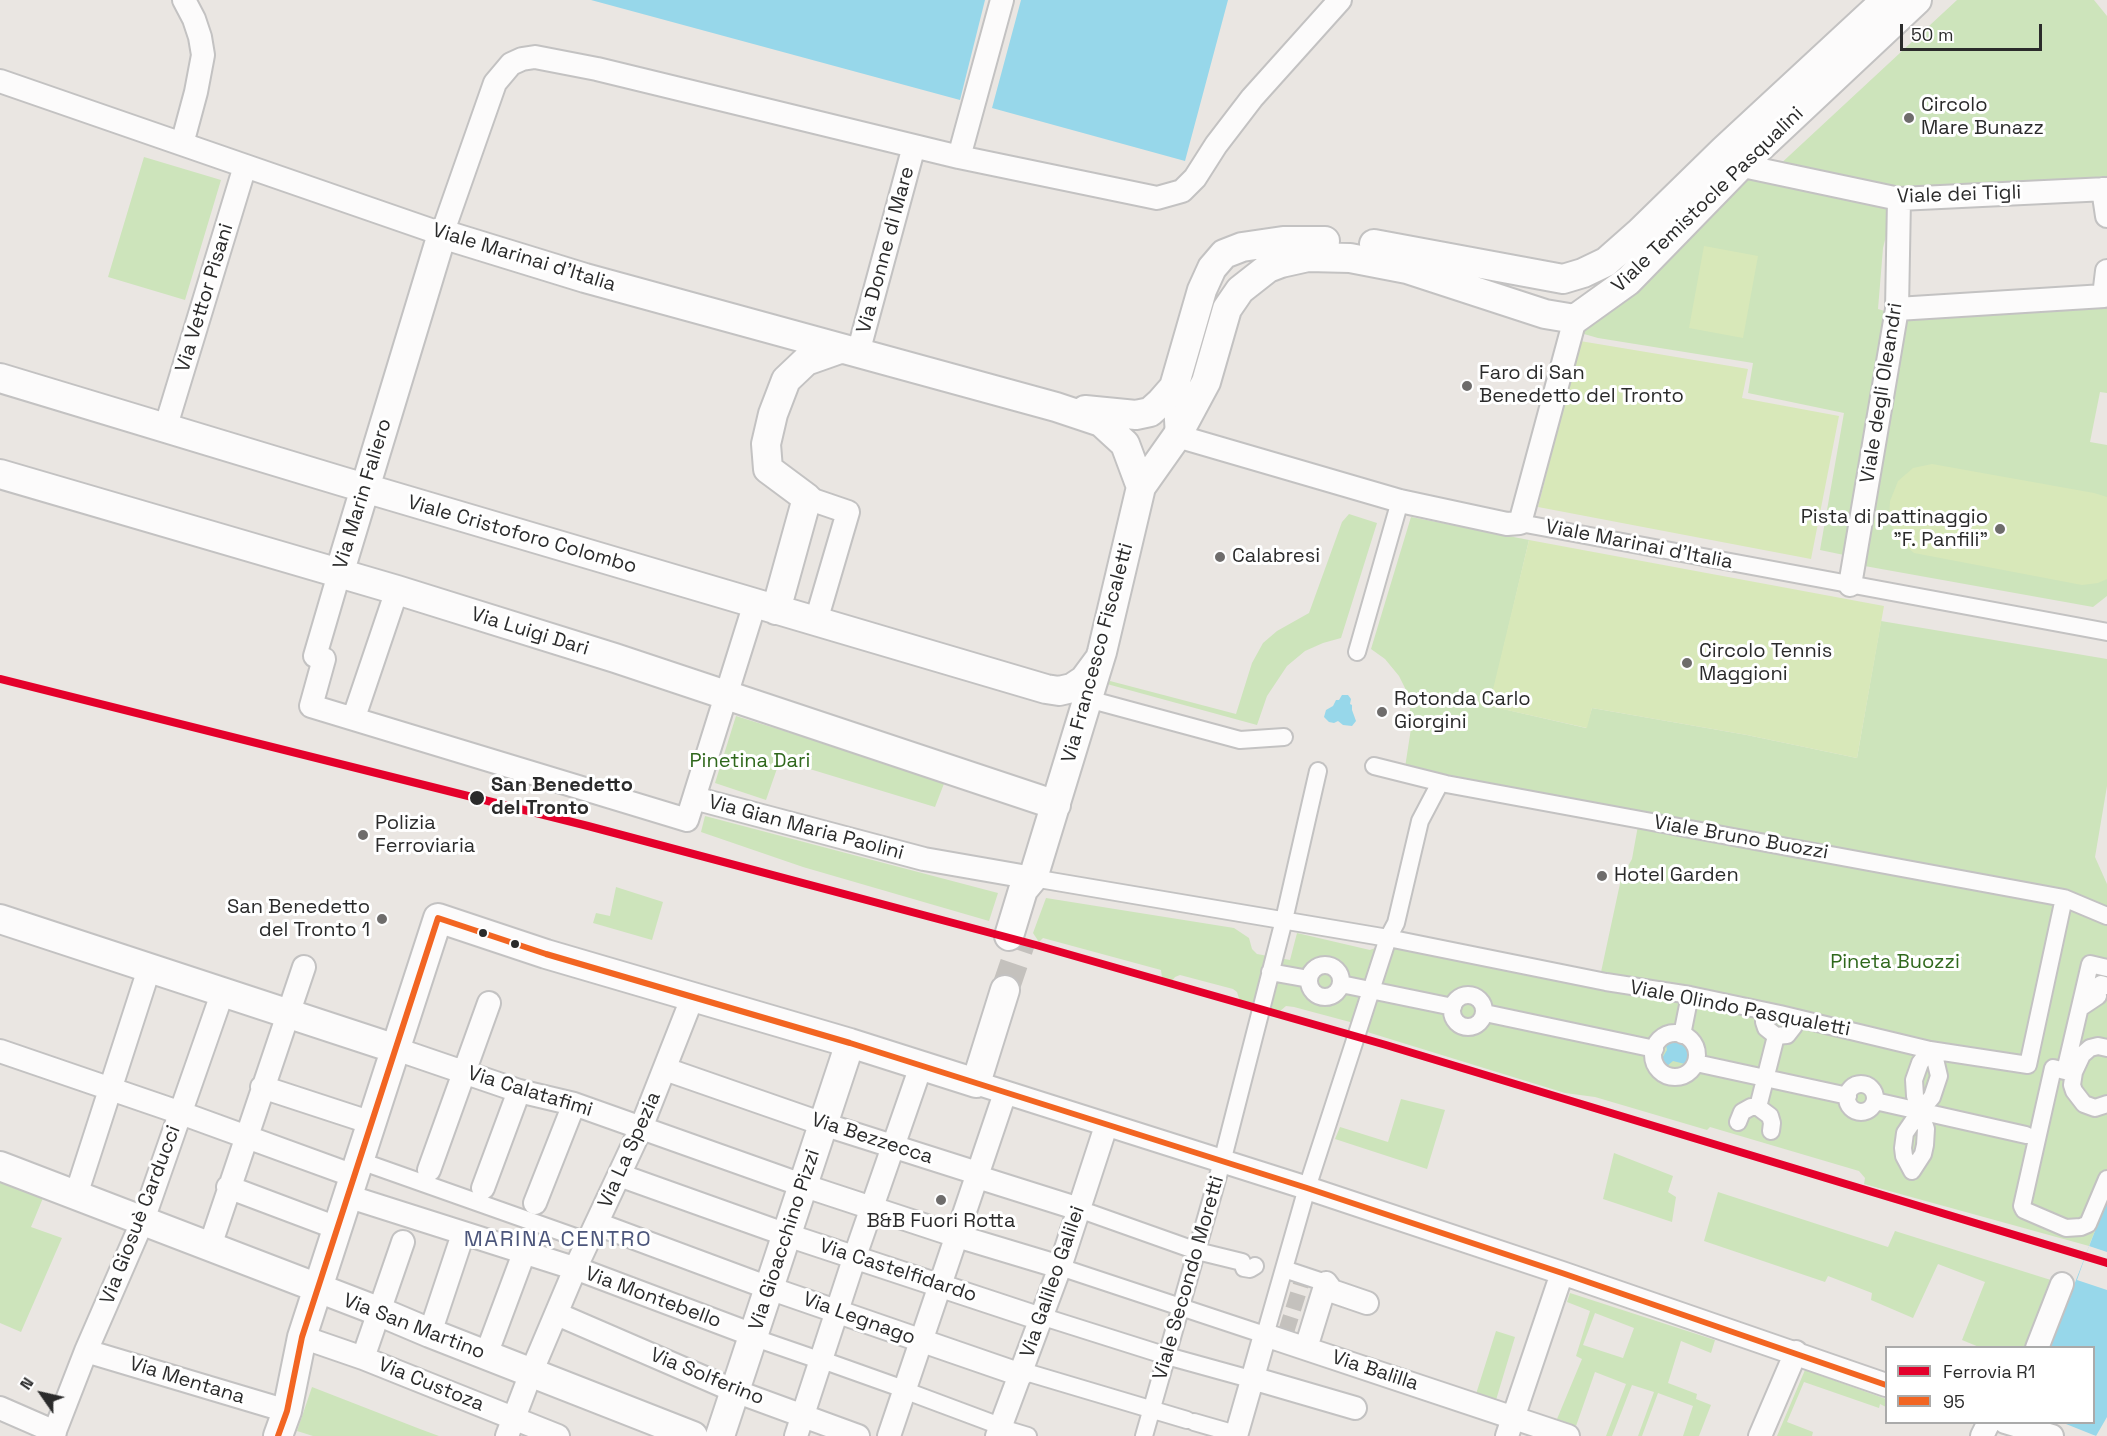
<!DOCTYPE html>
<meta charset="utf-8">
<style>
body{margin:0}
#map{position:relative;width:2107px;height:1436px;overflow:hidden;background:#eae6e2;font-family:"Space Grotesk",sans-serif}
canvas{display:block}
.legend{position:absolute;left:1885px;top:1346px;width:210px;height:78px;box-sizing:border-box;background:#fff;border:2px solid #aaa;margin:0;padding:8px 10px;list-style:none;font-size:18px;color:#2b2b2b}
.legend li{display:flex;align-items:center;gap:12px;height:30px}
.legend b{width:30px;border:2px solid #aaa}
.north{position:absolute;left:12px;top:1364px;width:60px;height:60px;-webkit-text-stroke:4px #fff;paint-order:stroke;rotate:304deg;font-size:16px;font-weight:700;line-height:24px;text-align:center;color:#2b2b2b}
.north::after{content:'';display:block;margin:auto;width:21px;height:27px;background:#2b2b2b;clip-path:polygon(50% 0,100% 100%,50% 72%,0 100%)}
.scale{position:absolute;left:1900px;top:24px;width:142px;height:27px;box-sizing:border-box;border:3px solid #2b2b2b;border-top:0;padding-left:8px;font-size:18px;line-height:21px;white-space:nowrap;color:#2b2b2b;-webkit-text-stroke:4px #fff;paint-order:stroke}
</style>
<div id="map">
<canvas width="2107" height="1436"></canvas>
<ul class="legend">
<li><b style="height:8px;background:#e4002b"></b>Ferrovia R1</li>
<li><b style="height:8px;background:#f26522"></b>95</li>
</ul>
<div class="north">N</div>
<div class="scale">50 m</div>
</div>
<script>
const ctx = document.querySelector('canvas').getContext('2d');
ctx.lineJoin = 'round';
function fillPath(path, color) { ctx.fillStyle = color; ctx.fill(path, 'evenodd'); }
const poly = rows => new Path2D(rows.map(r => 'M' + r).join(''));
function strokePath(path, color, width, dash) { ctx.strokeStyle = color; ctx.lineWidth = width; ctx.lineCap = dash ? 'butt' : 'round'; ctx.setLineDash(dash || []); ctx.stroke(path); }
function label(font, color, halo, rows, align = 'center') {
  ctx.font = font + ' "Space Grotesk",sans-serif'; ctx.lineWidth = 6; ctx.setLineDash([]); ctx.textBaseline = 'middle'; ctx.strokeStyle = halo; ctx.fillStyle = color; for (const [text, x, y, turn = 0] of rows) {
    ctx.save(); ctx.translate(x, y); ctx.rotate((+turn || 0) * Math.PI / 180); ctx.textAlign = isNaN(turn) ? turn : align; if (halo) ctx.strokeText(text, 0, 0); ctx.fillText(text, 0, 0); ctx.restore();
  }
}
fillPath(poly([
 [1957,0,2094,0,2107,16,2107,178,1902,194,1776,168],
 [144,157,221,180,185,300,108,277],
 [1749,173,1894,204,1883,248,1878,309,1891,313,1844,555,1820,550,1844,413,1748,393,1753,363,1598,338,1584,334,1581,326],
 [2107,306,2107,393,2100,392,2090,442,2107,445,2107,596,2093,607,1859,565,1904,314],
 [1349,514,1377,523,1341,638,1323,643,1305,651,1287,666,1267,696,1257,725,1107,684,1110,681,1236,714,1252,663,1263,643,1277,631,1309,613,1342,522],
 [1411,517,1529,540,1490,706,1586,728,1592,708,1747,735,1857,758,1881,621,2107,659,2107,786,2095,857,2107,884,2107,1200,2089,1246,1864,1184,1865,1178,1859,1171,1710,1127,1707,1130,1595,1097,1565,1093,1364,1031,1352,1027,1350,1022,1294,1007,1286,1006,1279,1012,1240,1002,1237,992,1233,989,1180,975,1175,977,1172,981,1162,978,1161,970,1043,938,1039,942,1033,933,1046,898,1234,928,1249,938,1252,949,1257,954,1290,960,1297,933,1370,950,1408,935,1601,972,1621,879,1632,859,1639,820,1404,774,1412,722,1407,692,1399,676,1385,659,1371,649],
 [736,716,945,781,935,807,780,760,766,800,715,783],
 [705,816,998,893,989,921,803,867,701,832],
 [616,887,663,902,652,940,593,923,596,913,610,916],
 [1401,1099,1445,1110,1427,1169,1335,1139,1340,1127,1388,1142],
 [1614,1153,1673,1176,1668,1192,1676,1197,1672,1222,1603,1199],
 [0,1182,43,1198,31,1227,62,1238,21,1332,0,1323],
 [1718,1192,1888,1247,1895,1231,2054,1281,2028,1347,1979,1347,1962,1340,1985,1282,1938,1264,1913,1318,1871,1300,1872,1293,1828,1276,1825,1282,1704,1241],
 [1570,1293,1715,1340,1711,1353,1681,1341,1668,1383,1697,1394,1696,1399,1711,1405,1699,1436,1683,1436,1693,1406,1658,1393,1642,1436,1638,1436,1654,1392,1632,1385,1612,1436,1606,1436,1626,1384,1595,1372,1576,1426,1557,1419,1582,1359,1576,1356,1590,1311,1567,1302],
 [1595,1313,1634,1328,1623,1358,1583,1345],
 [1496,1331,1515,1337,1496,1400,1476,1394],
 [1805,1370,1886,1399,1886,1407,1880,1404,1879,1408,1804,1382,1787,1422,1813,1432,1812,1436,1777,1436],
 [312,1387,420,1429,439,1436,313,1436,297,1431]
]), '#cde4bb');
fillPath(poly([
 [1704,246,1758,256,1743,338,1689,328],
 [1580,341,1748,369,1742,398,1839,416,1811,559,1538,507],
 [1932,464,2094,493,2107,497,2107,579,2098,583,2082,585,1914,553,1897,539,1889,519,1890,501,1898,481,1913,468],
 [1529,540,1884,606,1857,758,1747,735,1592,708,1587,728,1489,706]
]), '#d8e8b9');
fillPath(poly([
 [591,0,985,0,960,100],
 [1021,0,1228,0,1185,161,992,108],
 [1342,695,1348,695,1351,699,1350,704,1352,705,1352,710,1356,721,1352,726,1343,725,1338,721,1334,723,1329,722,1324,717,1326,710,1333,706,1336,700,1339,700],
 [1674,1040,1687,1047,1690,1052,1691,1059,1685,1064,1673,1061,1667,1066,1661,1060,1667,1050,1666,1045],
 [2107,1200,2107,1417,2096,1436,2019,1423,2094,1422,2094,1348,2050,1347]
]), '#97d7ea');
fillPath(poly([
 [2089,1246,2107,1252,2107,1290,2077,1280],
 [2061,1422,2096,1436,2013,1436,2019,1423]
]), '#eae6e2');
strokePath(poly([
 [1286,1332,1303,1278]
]), '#c4c1bd', 16, [16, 8]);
strokePath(poly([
 [1005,990,1022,940]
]), '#c4c1bd', 28, [28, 14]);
const pedestrian = poly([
 [1520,523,2107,632],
 [1357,652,1400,501],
 [1088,699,1240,740,1284,737],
 [1374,766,1446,784,2064,898,2107,916],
 [1033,878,1388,938,1606,982,1690,995,1780,1014,1930,1050,2028,1065,2064,898],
 '1309 981a16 16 0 1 1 32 0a16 16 0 1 1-32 0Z',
 [2107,968,2090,964,2065,1071,2053,1068,2022,1206,2024,1210,2066,1228,2081,1227,2088,1224,2107,1179],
 [1270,972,1309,979],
 [1341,984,1453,1007],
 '1452 1011a16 16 0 1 1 32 0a16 16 0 1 1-32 0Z',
 [2080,1008,2098,996,2093,989,2101,984,2107,986],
 [1765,1011,1764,1022,1766,1028,1776,1036,1787,1035,1794,1026,1797,1018],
 [1485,1013,1655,1049],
 '1653 1055a22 22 0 1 1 44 0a22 22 0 1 1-44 0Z',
 [1682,1035,1690,995],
 [1696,1063,1848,1096],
 [2065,1071,2074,1072,2072,1085,2074,1091,2084,1104,2095,1108,2107,1104],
 [2074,1072,2082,1055,2090,1048,2098,1046,2107,1048],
 '1847 1098a14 14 0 1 1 28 0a14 14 0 1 1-28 0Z',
 [1875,1101,2026,1135],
 [1758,1107,1770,1116,1772,1123,1771,1131],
 [1920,1111,1926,1129,1925,1145,1923,1154,1912,1171,1904,1156,1903,1148,1905,1133,1920,1111,1932,1097,1939,1076,1935,1059,1930,1050,1920,1063,1914,1080,1915,1096,1920,1111],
 [1738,1122,1742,1112,1751,1107,1758,1107,1776,1036],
 [366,1163,581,1239],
 [1090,1213,1197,1251,1242,1262,1244,1268,1250,1269,1255,1266],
 [1284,1269,1326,1283],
 [1069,1270,1265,1335,1307,1188,1388,938,1396,923,1420,821,1440,783],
 [1050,1319,1167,1356,1243,1377],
 [758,1339,816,1359],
 [825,1361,898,1387],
 [1029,1373,1187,1420],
 [909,1392,992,1423],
 [1194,1422,1229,1432],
 [1008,1430,1028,1436],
 [1144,1436,1222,1162,1284,920,1318,771]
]);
const minor = poly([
 [0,81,442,234,495,83,511,64,522,59,535,57,597,69,959,157,1157,198,1182,191,1195,178,1216,145,1252,98,1340,0],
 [182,144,196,92,203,55,200,37,194,19,184,0],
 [959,157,1002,0],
 [1729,163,1899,199,2107,189],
 [2103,189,2107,216],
 [1897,309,2104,296,2107,271],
 [858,353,914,146],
 [1174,387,1177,436,1400,501,1507,524,1520,523,1575,319],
 [165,429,245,166],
 [807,498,848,512,816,621],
 [339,574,315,656,324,659,311,706,687,820,694,798,924,859,1033,878],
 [1850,585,1897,309,1899,199],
 [354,717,397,590],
 [694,798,755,603],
 [396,1049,519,1091,574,1104,802,1185,957,1236,1060,1267],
 [0,1051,181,1113,354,1176],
 [665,1069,823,1124,977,1173,984,1179,1079,1209],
 [976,1083,1307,1188,1562,1273,1886,1385],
 [262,1087,372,1123],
 [429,1170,489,1003],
 [619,1175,787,1235,1041,1319],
 [228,1187,337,1228],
 [483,1188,519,1091],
 [76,1195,149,969],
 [347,1196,583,1271,753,1335],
 [535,1203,574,1104],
 [597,1224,769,1288,1021,1375],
 [210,1246,304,967],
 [1326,1283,1332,1291,1367,1303],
 [557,1314,735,1391,858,1436],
 [430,1333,463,1234],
 [302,1337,363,1358,558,1436],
 [1306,1348,1326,1283],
 [2037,1348,2062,1284],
 [86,1351,287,1411],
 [486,1355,524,1253],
 [363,1358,403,1242],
 [1252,1378,1355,1408],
 [0,1408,55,1432],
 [2005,1422,2052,1436],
 [53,1436,86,1351,143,1220,223,991],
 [507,1436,531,1373,575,1269,641,1128,693,996],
 [796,1436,855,1256,921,1066],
 [889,1436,1005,1093],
 [997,1436,1060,1267,1106,1126],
 [1236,1436,1265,1335,1568,1436],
 [1507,1436,1562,1273],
 [1760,1436,1796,1352],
 [1982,1436,1989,1422]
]);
const tertiary = poly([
 [1374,244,1563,279,1583,273,1606,262,1640,232,1724,150,1886,0],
 [0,378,341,481,1046,689,1059,691,1072,688,1084,680,1098,661],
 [1085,410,1136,415,1150,412,1160,403,1174,387,1202,290,1212,268,1224,254,1242,247,1283,241,1325,241],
 [0,474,397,590,615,658,1056,805],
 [339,574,442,234,585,278,1056,407,1101,422,1125,444,1141,487],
 [776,610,807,498,768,469,766,444,773,414,786,380,806,361,840,349],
 [0,919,396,1049],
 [1009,936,1023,890,1033,878,1102,652,1141,487,1177,436,1206,382,1227,309,1240,290,1268,268,1281,263,1308,257,1350,258,1407,269,1545,314,1575,319,1628,281,1741,165,1917,0],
 [0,1166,378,1311,430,1333,693,1436],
 [278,1436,287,1411,302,1337,438,918,546,954,850,1043,976,1083,1005,990],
 [720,1436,850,1043]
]);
strokePath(pedestrian, '#c3c2c2', 20);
strokePath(minor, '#c3c2c2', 26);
strokePath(tertiary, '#c3c2c2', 32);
strokePath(pedestrian, '#fcfbfb', 16);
strokePath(minor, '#fcfbfb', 22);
strokePath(tertiary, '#fcfbfb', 28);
strokePath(poly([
 [278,1436,287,1411,302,1337,438,918,546,954,850,1043,1307,1188,1562,1273,1886,1385]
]), '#f26522', 6);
strokePath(poly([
 [0,679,588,826,1036,945,1386,1045,2107,1263]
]), '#e4002b', 8);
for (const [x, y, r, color] of [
 [1909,118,6,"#6e6c6b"],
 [1467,386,6,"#6e6c6b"],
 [2000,529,6,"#6e6c6b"],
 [1220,557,6,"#6e6c6b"],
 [1687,663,6,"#6e6c6b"],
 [1382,712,6,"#6e6c6b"],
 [477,798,8,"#2b2b2b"],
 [363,835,6,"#6e6c6b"],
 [1602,876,6,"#6e6c6b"],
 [382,919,6,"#6e6c6b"],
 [483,933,5,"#2b2b2b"],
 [515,944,5,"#2b2b2b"],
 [941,1200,6,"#6e6c6b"]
]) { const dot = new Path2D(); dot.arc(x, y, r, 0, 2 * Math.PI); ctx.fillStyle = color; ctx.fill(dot); strokePath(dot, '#fff', 2); }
label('20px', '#2b2b2b', '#fff', [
 ["Circolo",1921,106],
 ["Mare Bunazz",1921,129],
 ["Faro di San",1479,374],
 ["Benedetto del Tronto",1479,397],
 ["Pista di pattinaggio",1988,518,"right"],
 ["\"F. Panfili\"",1988,541,"right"],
 ["Calabresi",1232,557],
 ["Circolo Tennis",1699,652],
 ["Maggioni",1699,675],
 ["Rotonda Carlo",1394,700],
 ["Giorgini",1394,723],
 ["Polizia",375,824],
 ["Ferroviaria",375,847],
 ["Hotel Garden",1614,876],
 ["San Benedetto",370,908,"right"],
 ["del Tronto 1",370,931,"right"],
 ["B&B Fuori Rotta",941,1222,"center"]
], 'left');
label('20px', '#2b2b2b', '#fff', [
 ["Viale dei Tigli",1959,195,-2],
 ["Viale Temistocle Pasqualini",1708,200,-44],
 ["Via Donne di Mare",886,250,-75],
 ["Viale Marinai d'Italia",524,258,17],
 ["Via Vettor Pisani",205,298,-73],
 ["Viale degli Oleandri",1882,393,-81],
 ["Via Marin Faliero",363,494,-73],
 ["Viale Cristoforo Colombo",522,535,16],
 ["Viale Marinai d'Italia",1639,545,11],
 ["Via Luigi Dari",530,632,17],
 ["Via Francesco Fiscaletti",1098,653,-75],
 ["Via Gian Maria Paolini",806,828,15],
 ["Viale Bruno Buozzi",1741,838,10],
 ["Viale Olindo Pasqualetti",1740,1009,11],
 ["Via Calatafimi",530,1092,17],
 ["Via Bezzecca",872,1139,18],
 ["Via La Spezia",630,1150,-66],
 ["Via Giosuè Carducci",141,1215,-69],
 ["Via Gioacchino Pizzi",785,1240,-72],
 ["Via Castelfidardo",898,1271,18],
 ["Viale Secondo Moretti",1189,1278,-74],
 ["Via Galileo Galilei",1053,1282,-71],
 ["Via Montebello",653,1298,20],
 ["Via Legnago",859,1319,20],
 ["Via San Martino",414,1327,21],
 ["Via Balilla",1375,1371,18],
 ["Via Solferino",707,1377,22],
 ["Via Mentana",187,1381,17],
 ["Via Custoza",431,1385,22]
]);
label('20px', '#2f681c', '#fff', [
 ["Pinetina Dari",750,762],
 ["Pineta Buozzi",1895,963]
]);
label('bold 20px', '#2b2b2b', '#fff', [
 ["San Benedetto",491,786],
 ["del Tronto",491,809]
], 'left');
ctx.letterSpacing = '1.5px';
label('22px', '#4c567b', '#fff', [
 ["MARINA CENTRO",558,1240]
]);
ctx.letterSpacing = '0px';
</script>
